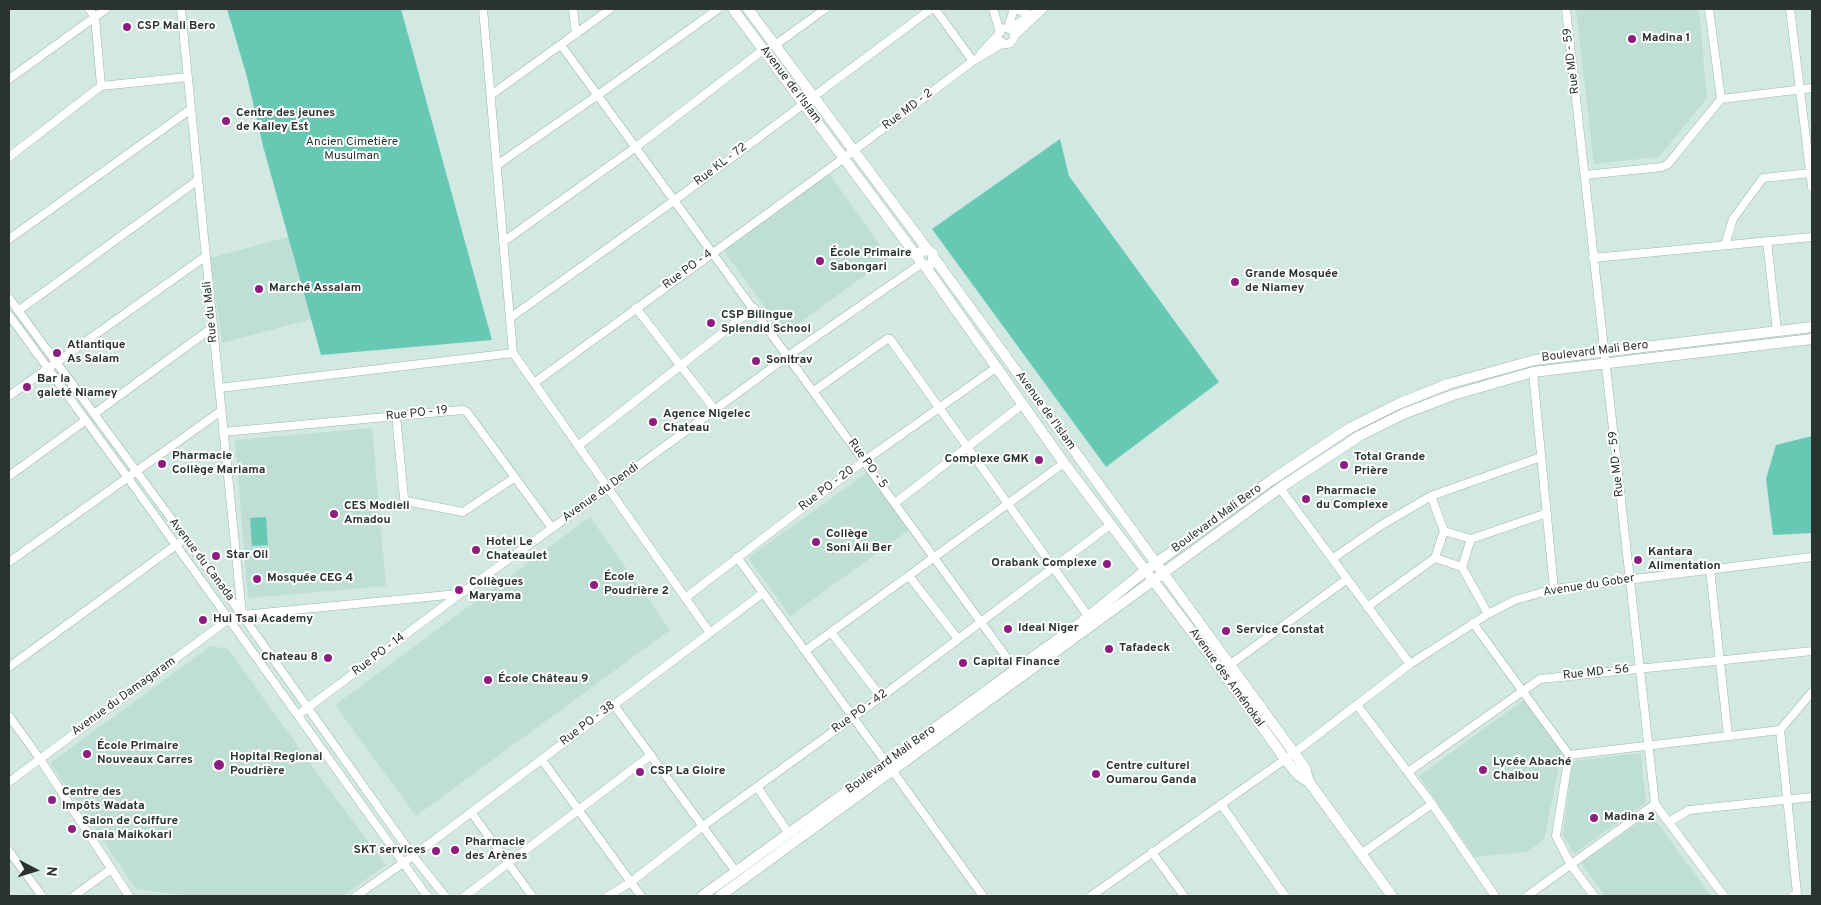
<!DOCTYPE html>
<meta charset="utf-8">
<style>
body{margin:0}
#map{position:relative;width:1821px;height:905px;overflow:hidden;background:#d2e9e3;font-family:Overpass,sans-serif}
canvas{display:block}
.frame{position:absolute;inset:0;border:10px solid #2c3432;pointer-events:none}
.north{position:absolute;left:10px;top:845px;width:50px;height:50px;-webkit-text-stroke:4px #fff;paint-order:stroke;rotate:95deg;font-size:14px;font-weight:700;line-height:20px;text-align:center;color:#2c3432}
.north::after{content:'';display:block;margin:auto;width:18px;height:22px;background:#2c3432;clip-path:polygon(50% 0,100% 100%,50% 72%,0 100%)}
</style>
<div id="map">
<canvas width="1821" height="905"></canvas>
<div class="frame"></div>
<div class="north">N</div>
</div>
<script>
const ctx = document.querySelector('canvas').getContext('2d');
ctx.lineJoin = 'round';
function fillPath(path, color) { ctx.fillStyle = color; ctx.fill(path, 'evenodd'); }
const poly = rows => new Path2D(rows.map(r => 'M' + r).join(''));
function strokePath(path, color, width, dash) { ctx.strokeStyle = color; ctx.lineWidth = width; ctx.lineCap = dash ? 'butt' : 'round'; ctx.setLineDash(dash || []); ctx.stroke(path); }
function label(font, color, halo, rows, align = 'center') {
  ctx.font = font + ' Overpass,sans-serif'; ctx.lineWidth = 4; ctx.setLineDash([]); ctx.textBaseline = 'middle'; ctx.strokeStyle = halo; ctx.fillStyle = color; for (const [text, x, y, turn = 0] of rows) {
    ctx.save(); ctx.translate(x, y); ctx.rotate((+turn || 0) * Math.PI / 180); ctx.textAlign = isNaN(turn) ? turn : align; if (halo) ctx.strokeText(text, 0, 0); ctx.fillText(text, 0, 0); ctx.restore();
  }
}
fillPath(poly([
 [1576,9,1699,9,1707,98,1659,157,1594,164],
 [828,172,889,258,784,334,722,248],
 [288,237,312,319,222,343,210,258],
 [372,428,386,586,248,598,235,440],
 [868,472,909,530,790,616,748,558],
 [590,517,670,630,416,816,335,705],
 [211,646,228,649,328,788,386,865,343,896,191,896,136,889,50,763],
 [1525,699,1562,752,1544,839,1527,852,1475,857,1419,776],
 [1641,753,1646,802,1574,854,1563,835,1573,761],
 [1651,814,1711,896,1605,896,1581,863]
]), '#beded6');
fillPath(poly([
 [227,9,401,9,492,340,321,355,263,146,247,77],
 [1060,139,1069,176,1219,382,1106,467,932,229],
 [1812,436,1812,533,1773,535,1766,479,1776,445],
 [266,517,268,545,252,546,250,518]
]), '#67c9b4');
const minor = poly([
 [89,9,95,17,101,86],
 [181,9,242,614],
 [483,9,513,353],
 [573,9,576,34],
 [935,9,973,61],
 [993,9,1000,32],
 [1017,9,1030,15],
 [1566,9,1655,804,1724,896],
 [1790,9,1812,187],
 [1008,28,1014,9],
 '998 36a8 8 0 1 1 16 0a8 8 0 1 1-16 0Z',
 [1009,29,1035,13],
 [1014,36,1043,9],
 [561,45,1018,673],
 [775,45,825,9],
 [981,53,998,35],
 [9,79,106,9],
 [491,95,610,9],
 [1721,99,1812,88],
 [9,157,101,86,188,77],
 [497,165,598,95,718,9],
 [1585,175,1662,167,1668,164,1721,99,1709,9],
 [9,239,191,109],
 [1767,241,1777,331],
 [503,242,636,147,763,50],
 [1725,245,1733,219,1763,178,1811,173],
 [1593,258,1812,237],
 [9,298,242,615,413,856,445,896],
 [636,308,715,410],
 [18,311,198,180],
 [9,315,128,478,427,896],
 [510,318,675,200,931,9],
 [513,353,710,633],
 [1533,372,1554,589],
 [534,383,844,158,973,61,1003,43],
 [219,388,513,353],
 [814,391,887,339,890,339,1091,620],
 [9,396,206,256],
 [94,414,213,327],
 [396,416,404,498,406,501,463,512,514,478],
 [223,432,463,410,467,412,552,528],
 [578,446,754,308],
 [9,476,86,420],
 [1280,488,1410,664],
 [1431,496,1444,531,1435,558,1462,567,1488,614],
 [895,503,1023,404],
 [1444,531,1471,539,1462,567],
 [1471,539,1547,513],
 [737,557,887,764],
 [1332,559,1380,526,1431,496,1541,457],
 [9,562,221,411],
 [1710,569,1728,736],
 [909,576,958,639],
 [685,598,864,461,997,367],
 [1367,607,1435,558],
 [1473,623,1569,755,1556,836,1571,865,1594,896],
 [831,632,881,697],
 [805,651,1064,463],
 [1231,664,1347,579],
 [9,667,179,543],
 [614,705,736,872],
 [1357,705,1432,804,1495,896],
 [298,715,460,594,608,488,788,356,921,264],
 [9,716,40,759,129,896],
 [1780,730,1797,893,1793,896],
 [1569,755,1780,730,1812,692],
 [542,760,641,896],
 [892,770,983,896],
 [1408,772,1540,679,1812,651],
 [9,782,229,619,242,615,458,594],
 [758,788,789,834],
 [1221,804,1285,896],
 [471,812,532,896],
 [1669,822,1689,810,1812,797],
 [9,851,42,896],
 [1152,852,1184,896],
 [1361,854,1432,804],
 [74,896,111,869],
 [356,896,413,856,763,593],
 [465,896,651,755],
 [608,896,631,882,703,826,881,697,1110,525],
 [1091,896,1294,753,1410,664,1488,614,1515,600,1554,589,1812,557],
 [1527,896,1655,804]
]);
const major = poly([
 [733,9,918,258],
 [748,9,928,250,933,254,933,262,929,265,925,266,920,262,918,256,922,251,928,250],
 [934,258,1305,768,1309,782],
 [925,266,1064,463,1227,678,1285,759,1298,775,1309,782,1392,896],
 [702,896,1083,621,1145,571,1273,479,1350,428,1398,404,1448,384,1535,360,1812,327],
 [720,896,1280,488,1361,435,1403,414,1453,395,1533,372,1812,339]
]);
strokePath(minor, '#a0b5b0', 9);
strokePath(major, '#a0b5b0', 11);
strokePath(minor, '#fff', 8);
strokePath(major, '#fff', 10);
for (const [x, y, r, color] of [
 [127,27,5,"#8e1d7f"],
 [1632,39,5,"#8e1d7f"],
 [226,121,5,"#8e1d7f"],
 [820,261,5,"#8e1d7f"],
 [1235,282,5,"#8e1d7f"],
 [259,289,5,"#8e1d7f"],
 [711,323,5,"#8e1d7f"],
 [57,353,5,"#8e1d7f"],
 [756,361,5,"#8e1d7f"],
 [27,387,5,"#8e1d7f"],
 [653,422,5,"#8e1d7f"],
 [1039,460,5,"#8e1d7f"],
 [162,464,5,"#8e1d7f"],
 [1344,465,5,"#8e1d7f"],
 [1306,499,5,"#8e1d7f"],
 [334,514,5,"#8e1d7f"],
 [816,542,5,"#8e1d7f"],
 [476,550,5,"#8e1d7f"],
 [216,556,5,"#8e1d7f"],
 [1638,560,5,"#8e1d7f"],
 [1107,564,5,"#8e1d7f"],
 [257,579,5,"#8e1d7f"],
 [594,585,5,"#8e1d7f"],
 [459,590,5,"#8e1d7f"],
 [203,620,5,"#8e1d7f"],
 [1008,629,5,"#8e1d7f"],
 [1226,631,5,"#8e1d7f"],
 [1109,649,5,"#8e1d7f"],
 [328,658,5,"#8e1d7f"],
 [963,663,5,"#8e1d7f"],
 [488,680,5,"#8e1d7f"],
 [87,754,5,"#8e1d7f"],
 [219,765,6,"#8e1d7f"],
 [1483,770,5,"#8e1d7f"],
 [640,772,5,"#8e1d7f"],
 [1096,774,5,"#8e1d7f"],
 [52,800,5,"#8e1d7f"],
 [1594,818,5,"#8e1d7f"],
 [72,829,5,"#8e1d7f"],
 [455,850,5,"#8e1d7f"],
 [436,851,5,"#8e1d7f"]
]) { const dot = new Path2D(); dot.arc(x, y, r, 0, 2 * Math.PI); ctx.fillStyle = color; ctx.fill(dot); strokePath(dot, '#fff', 2); }
label('bold 12px', '#2c3432', '#fff', [
 ["CSP Mali Bero",137,27],
 ["Madina 1",1642,39],
 ["Centre des jeunes",236,114],
 ["de Kalley Est",236,128],
 ["École Primaire",830,254],
 ["Sabongari",830,268],
 ["Grande Mosquée",1245,275],
 ["de Niamey",1245,289],
 ["Marché Assalam",269,289],
 ["CSP Bilingue",721,316],
 ["Splendid School",721,330],
 ["Atlantique",67,346],
 ["As Salam",67,360],
 ["Sonitrav",766,361],
 ["Bar la",37,380],
 ["gaieté Niamey",37,394],
 ["Agence Nigelec",663,415],
 ["Chateau",663,429],
 ["Pharmacie",172,457],
 ["Collège Mariama",172,471],
 ["Total Grande",1354,458],
 ["Prière",1354,472],
 ["Complexe GMK",1029,460,"right"],
 ["Pharmacie",1316,492],
 ["du Complexe",1316,506],
 ["CES Modieli",344,507],
 ["Amadou",344,521],
 ["Collège",826,535],
 ["Soni Ali Ber",826,549],
 ["Hotel Le",486,543],
 ["Chateaulet",486,557],
 ["Kantara",1648,553],
 ["Alimentation",1648,567],
 ["Star Oil",226,556],
 ["Orabank Complexe",1097,564,"right"],
 ["École",604,578],
 ["Poudrière 2",604,592],
 ["Mosquée CEG 4",267,579],
 ["Collègues",469,583],
 ["Maryama",469,597],
 ["Hui Tsai Academy",213,620],
 ["Ideal Niger",1018,629],
 ["Service Constat",1236,631],
 ["Tafadeck",1119,649],
 ["Chateau 8",318,658,"right"],
 ["Capital Finance",973,663],
 ["École Château 9",498,680],
 ["École Primaire",97,747],
 ["Nouveaux Carres",97,761],
 ["Hopital Regional",230,758],
 ["Poudrière",230,772],
 ["Lycée Abaché",1493,763],
 ["Chaibou",1493,777],
 ["Centre culturel",1106,767],
 ["Oumarou Ganda",1106,781],
 ["CSP La Gloire",650,772],
 ["Centre des",62,793],
 ["Impôts Wadata",62,807],
 ["Madina 2",1604,818],
 ["Salon de Coiffure",82,822],
 ["Gnala Maikokari",82,836],
 ["Pharmacie",465,843],
 ["des Arènes",465,857],
 ["SKT services",426,851,"right"]
], 'left');
label('12px', '#2c3432', '#fff', [
 ["Rue MD - 59",1572,61,-97],
 ["Avenue de l'Islam",790,85,53],
 ["Rue MD - 2",908,110,-37],
 ["Rue KL - 72",721,165,-37],
 ["Rue PO - 4",688,270,-36],
 ["Rue du Mali",211,312,-96],
 ["Boulevard Mali Bero",1595,352,-7],
 ["Avenue de l'Islam",1045,411,54],
 ["Rue PO - 19",417,414,-6],
 ["Rue PO - 5",867,464,54],
 ["Rue MD - 59",1617,464,-96],
 ["Rue PO - 20",827,489,-37],
 ["Avenue du Dendi",601,493,-36],
 ["Boulevard Mali Bero",1217,519,-36],
 ["Avenue du Canada",201,560,53],
 ["Avenue du Gober",1589,586,-9],
 ["Rue PO - 14",379,655,-37],
 ["Rue MD - 56",1596,673,-6],
 ["Avenue des Aménokal",1226,678,54],
 ["Avenue du Damagaram",124,697,-36],
 ["Rue PO - 42",860,712,-36],
 ["Rue PO - 38",588,724,-37],
 ["Boulevard Mali Bero",891,760,-36]
]);
label('12px', '#1c342e', '#fff', [
 ["Ancien Cimetière",352,143],
 ["Musulman",352,157]
]);
</script>
